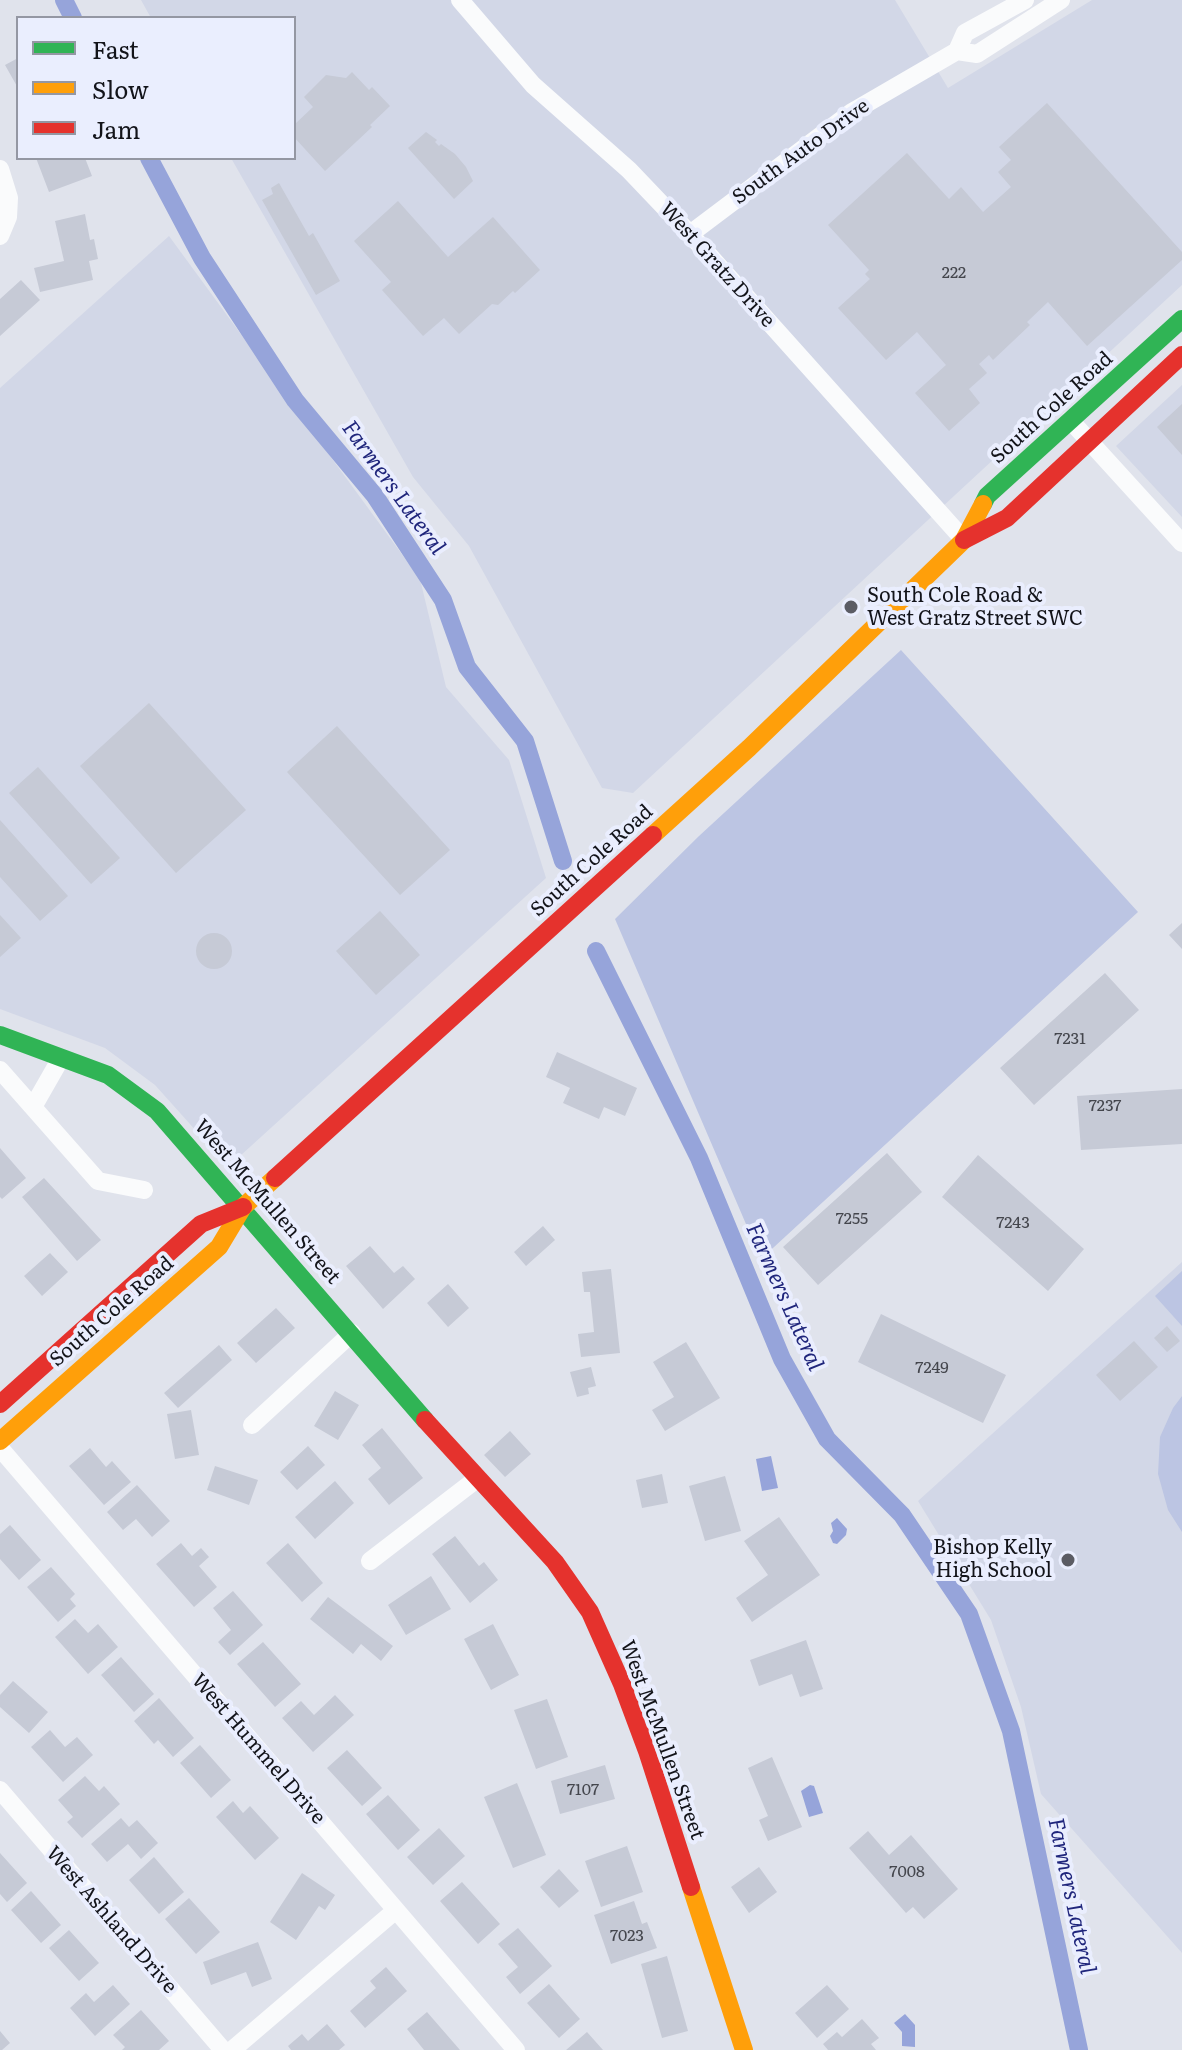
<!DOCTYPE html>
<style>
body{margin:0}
#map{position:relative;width:1182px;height:2050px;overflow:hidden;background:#e0e3ec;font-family:Literata,serif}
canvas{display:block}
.legend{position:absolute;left:16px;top:16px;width:280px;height:144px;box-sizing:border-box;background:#eaeefe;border:2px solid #9497a3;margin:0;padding:10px 14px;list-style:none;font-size:24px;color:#13141a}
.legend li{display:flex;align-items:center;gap:16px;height:40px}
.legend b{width:40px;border:2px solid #9497a3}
</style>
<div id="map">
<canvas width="1182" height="2050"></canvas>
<ul class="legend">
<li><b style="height:10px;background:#30b455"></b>Fast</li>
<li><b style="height:10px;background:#ff9f0a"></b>Slow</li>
<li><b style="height:10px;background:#e5322d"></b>Jam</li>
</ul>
</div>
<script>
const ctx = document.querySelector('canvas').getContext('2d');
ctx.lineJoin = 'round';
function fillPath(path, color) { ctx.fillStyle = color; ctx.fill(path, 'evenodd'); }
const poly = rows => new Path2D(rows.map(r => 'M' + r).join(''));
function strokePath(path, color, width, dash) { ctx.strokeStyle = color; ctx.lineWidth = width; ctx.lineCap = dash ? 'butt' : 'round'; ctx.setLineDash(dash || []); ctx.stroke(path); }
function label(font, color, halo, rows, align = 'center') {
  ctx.font = font + ' Literata,serif'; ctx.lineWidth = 8; ctx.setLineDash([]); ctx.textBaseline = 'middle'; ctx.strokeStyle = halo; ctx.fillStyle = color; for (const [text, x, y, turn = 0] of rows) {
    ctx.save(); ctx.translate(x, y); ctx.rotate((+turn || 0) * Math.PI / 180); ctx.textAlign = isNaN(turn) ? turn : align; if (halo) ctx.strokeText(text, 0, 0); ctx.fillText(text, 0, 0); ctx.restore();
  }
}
fillPath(poly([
 [141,0,895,0,948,88,1092,0,1182,0,1182,285,633,793,602,788,469,546,413,477,231,158,294,158,294,18,151,18],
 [169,236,420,579,446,687,509,760,546,878,240,1156,215,1152,155,1085,105,1048,0,1009,0,388],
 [1182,385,1182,517,1116,446],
 [1182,1262,1182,1953,1041,1794,1021,1707,991,1620,918,1501]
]), '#d2d7e7');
fillPath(poly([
 [901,650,1138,912,761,1259,615,919,699,836],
 [1182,1271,1182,1326,1155,1296],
 [1182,1396,1182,1532,1168,1510,1158,1474,1160,1437,1173,1408]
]), '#bcc5e3');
fillPath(poly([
 [771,1456,778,1488,762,1491,756,1459],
 [837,1518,847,1529,846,1535,837,1544,833,1543,830,1536,833,1531,831,1523],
 [810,1785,814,1786,823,1813,809,1817,801,1791],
 [905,2014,915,2025,915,2047,902,2046,902,2032,894,2023]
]), '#96a4da');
strokePath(poly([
 [64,0,73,18],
 [149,158,202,258,295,400,375,496,443,600,467,667,525,741,563,861],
 [596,951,699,1158,782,1359,827,1439,902,1515,969,1614,1011,1731,1079,2050]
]), '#96a4da', 18);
fillPath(poly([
 [18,58,18,88,5,65],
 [352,72,369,90,372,87,390,106,370,125,372,127,325,171,294,137,294,125,313,107,304,97,326,75,346,78],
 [1047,103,1182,252,1182,260,1087,346,1048,302,1027,322,1030,325,993,360,989,355,979,364,987,373,969,389,980,403,949,431,915,393,946,365,917,332,886,360,838,308,870,279,865,274,869,270,828,225,907,153,949,199,961,187,983,212,1011,187,998,172,1011,160,999,147],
 [426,132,437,140,435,142,439,146,441,144,455,154,466,167,473,181,454,199,408,148],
 [36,158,85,158,92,176,49,192],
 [279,183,309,236,313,233,340,281,316,295,262,200,273,194,271,188],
 [398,201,448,257,493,217,540,270,515,293,513,291,498,305,492,304,459,334,444,318,423,336,382,290,391,282,354,241],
 [85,214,90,240,94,239,98,259,89,261,93,280,40,292,34,268,64,261,55,221],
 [21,280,40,300,0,336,0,299],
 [1182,404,1182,455,1157,427],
 [149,703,246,810,176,873,80,766],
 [337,726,450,850,400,895,287,772],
 [38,767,120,858,91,884,9,793],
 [0,820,68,896,40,921,0,877],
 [380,911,420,955,376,995,336,951],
 [0,915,21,938,0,957],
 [1182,923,1182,949,1169,935],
 '196 951a18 18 0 1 1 36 0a18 18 0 1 1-36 0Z',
 [1105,973,1139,1010,1034,1105,1000,1068],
 [557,1052,637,1088,625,1116,604,1107,599,1119,563,1103,570,1088,546,1077],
 [1182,1089,1182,1144,1081,1150,1077,1096],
 [0,1148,26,1178,2,1199,0,1197],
 [887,1153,922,1192,818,1285,783,1247],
 [978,1155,1084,1249,1048,1291,942,1197],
 [44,1178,101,1240,77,1261,22,1197],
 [543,1226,555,1240,526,1266,514,1252],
 [370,1246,394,1273,403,1266,415,1279,383,1309,346,1266],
 [50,1253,68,1272,42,1296,24,1276],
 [611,1269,620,1353,581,1357,578,1334,594,1332,590,1292,584,1292,582,1272],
 [448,1284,469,1308,448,1327,427,1303],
 [276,1308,295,1328,256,1363,237,1343],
 [881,1314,1006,1375,983,1423,858,1362],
 [1167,1326,1180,1341,1167,1352,1154,1338],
 [1134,1341,1158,1367,1120,1401,1096,1375],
 [686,1342,720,1398,665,1431,652,1410,674,1397,653,1362],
 [219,1345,232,1360,178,1408,164,1393],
 [591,1367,596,1386,588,1388,589,1394,577,1397,570,1372],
 [335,1391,359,1405,338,1440,314,1426],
 [191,1410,199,1455,175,1459,167,1414],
 [382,1428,423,1478,389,1505,368,1479,381,1468,362,1445],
 [510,1431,531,1454,505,1477,484,1455],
 [308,1446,325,1465,297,1490,280,1472],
 [90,1448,106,1467,112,1461,131,1482,104,1505,69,1466],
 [215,1466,258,1480,249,1505,207,1490],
 [662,1474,668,1503,642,1508,636,1480],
 [725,1476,741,1531,705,1541,689,1486],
 [335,1481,354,1503,315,1539,295,1517],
 [137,1485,170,1521,152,1537,136,1519,123,1530,107,1512],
 [779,1517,820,1575,752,1622,736,1598,768,1575,744,1541],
 [10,1525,41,1560,19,1580,0,1559,0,1534],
 [455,1536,479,1566,484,1562,498,1580,470,1603,432,1554],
 [181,1543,192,1556,201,1548,209,1557,199,1566,217,1587,194,1607,156,1564],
 [288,1543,323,1583,302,1602,266,1563],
 [51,1567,75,1594,70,1599,76,1606,58,1622,27,1587],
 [431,1576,451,1609,406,1635,388,1605],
 [233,1591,263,1625,230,1655,218,1642,231,1630,213,1608],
 [328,1597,393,1646,381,1661,361,1644,353,1654,310,1619],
 [75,1619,88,1633,98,1624,118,1647,88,1674,55,1637],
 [493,1624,519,1675,491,1690,464,1639],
 [806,1640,823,1689,800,1697,792,1674,759,1686,750,1660],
 [263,1642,301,1684,275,1707,237,1664],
 [121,1657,154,1694,134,1712,101,1675],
 [13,1681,48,1712,29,1733,0,1707,0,1695],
 [335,1695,354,1715,313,1752,282,1718,301,1701,314,1715],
 [159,1698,194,1738,173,1757,158,1740,154,1744,134,1721],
 [547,1699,568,1757,536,1769,514,1710],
 [50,1730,65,1747,77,1737,93,1755,63,1782,31,1747],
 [200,1745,231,1780,211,1798,180,1763],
 [347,1750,382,1788,362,1806,327,1768],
 [772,1757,802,1827,768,1841,759,1820,768,1816,748,1768],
 [605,1765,615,1799,560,1814,551,1781],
 [85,1776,99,1791,104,1786,120,1804,82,1838,67,1822,73,1817,58,1800],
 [517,1783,546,1855,513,1868,484,1797],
 [388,1795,420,1830,398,1850,366,1814],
 [233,1801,243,1813,250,1806,279,1838,255,1860,216,1817],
 [121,1818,129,1827,137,1820,158,1843,141,1859,128,1844,107,1862,91,1844],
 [439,1828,465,1856,433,1885,407,1857],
 [868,1831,889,1855,911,1835,958,1889,924,1919,913,1907,906,1913,849,1848],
 [627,1846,643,1892,601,1907,585,1861],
 [0,1853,27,1883,7,1902,0,1894],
 [154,1857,184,1892,159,1914,129,1880],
 [759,1867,777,1892,749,1913,731,1887],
 [559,1869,579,1891,559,1908,540,1887],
 [302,1873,335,1895,325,1910,319,1906,296,1940,270,1922],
 [462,1882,500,1924,478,1944,440,1901],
 [31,1891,61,1925,41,1943,11,1910],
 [189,1898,220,1932,196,1954,165,1919],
 [634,1901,642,1924,647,1922,657,1948,611,1964,594,1915],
 [518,1928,552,1966,520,1994,506,1977,518,1967,498,1944],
 [69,1930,99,1963,79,1981,49,1948],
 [258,1942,272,1979,252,1987,246,1972,211,1985,203,1962],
 [667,1956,688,2031,662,2038,641,1964],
 [386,1967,407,1991,365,2028,350,2011,376,1988,370,1981],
 [549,1984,580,2019,559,2038,527,2003],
 [113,1985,130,2004,95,2036,70,2008,86,1993,94,2002],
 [827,1985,849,2009,817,2038,795,2013],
 [141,2010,169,2041,159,2050,122,2050,125,2047,113,2035],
 [427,2012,460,2050,424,2050,407,2029],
 [862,2019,879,2038,871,2044,876,2050,828,2050,823,2044,837,2032,842,2037],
 [327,2024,345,2045,339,2050,291,2050,288,2046,302,2034,308,2041],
 [0,2031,10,2043,2,2050,0,2050],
 [587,2032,603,2050,566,2050]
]), '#c6cad6');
strokePath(poly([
 [460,0,533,85,629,170,690,234,964,540],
 [1025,0,965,33,957,51,977,54,1061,0],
 [0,169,9,198,8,217,0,236],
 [690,234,852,112,957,51],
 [1070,420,1182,543],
 [0,1070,98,1181,144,1190],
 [33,1107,61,1058],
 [252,1425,352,1333],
 [0,1448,516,2050],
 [370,1561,478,1478],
 [0,1790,223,2050],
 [232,2050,396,1910]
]), '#fafbfc', 18);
strokePath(poly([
 [983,504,987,496,1182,319],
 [0,1035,108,1075,157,1111,425,1420]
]), '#30b455', 18);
strokePath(poly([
 [653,835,749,748,964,540,983,504],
 [0,1441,219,1247,243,1207,275,1178],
 [691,1887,744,2050]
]), '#ff9f0a', 18);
strokePath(poly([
 [964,540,1007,518,1182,355],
 [275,1178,653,835],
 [0,1404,201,1224,243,1207],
 [425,1420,555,1562,590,1612,622,1684,647,1751,691,1887]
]), '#e5322d', 18);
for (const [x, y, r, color] of [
 [851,607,8,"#5b5c64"],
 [1068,1560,8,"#5b5c64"]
]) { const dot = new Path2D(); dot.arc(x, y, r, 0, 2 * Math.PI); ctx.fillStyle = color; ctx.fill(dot); strokePath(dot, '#eaeefe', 3); }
label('16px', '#44464d', null, [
 ["222",954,273],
 ["7231",1070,1039],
 ["7237",1105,1106],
 ["7255",852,1219],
 ["7243",1013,1223],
 ["7249",932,1368],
 ["7107",583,1790],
 ["7008",907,1872],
 ["7023",627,1936]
]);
label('20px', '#13141a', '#eaeefe', [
 ["South Auto Drive",801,152,-36],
 ["West Gratz Drive",717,265,48],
 ["South Cole Road",1052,408,-42],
 ["South Cole Road",592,861,-42],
 ["West McMullen Street",267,1202,49],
 ["South Cole Road",112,1312,-41],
 ["West McMullen Street",662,1740,70],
 ["West Hummel Drive",258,1749,49],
 ["West Ashland Drive",111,1920,49]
]);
label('20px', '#13141a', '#eaeefe', [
 ["South Cole Road &",867,596],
 ["West Gratz Street SWC",867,619],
 ["Bishop Kelly",1052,1548,"right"],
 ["High School",1052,1571,"right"]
], 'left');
label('italic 22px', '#20267c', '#eaeefe', [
 ["Farmers Lateral",393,488,54],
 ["Farmers Lateral",784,1297,66],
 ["Farmers Lateral",1071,1896,78]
]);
</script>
